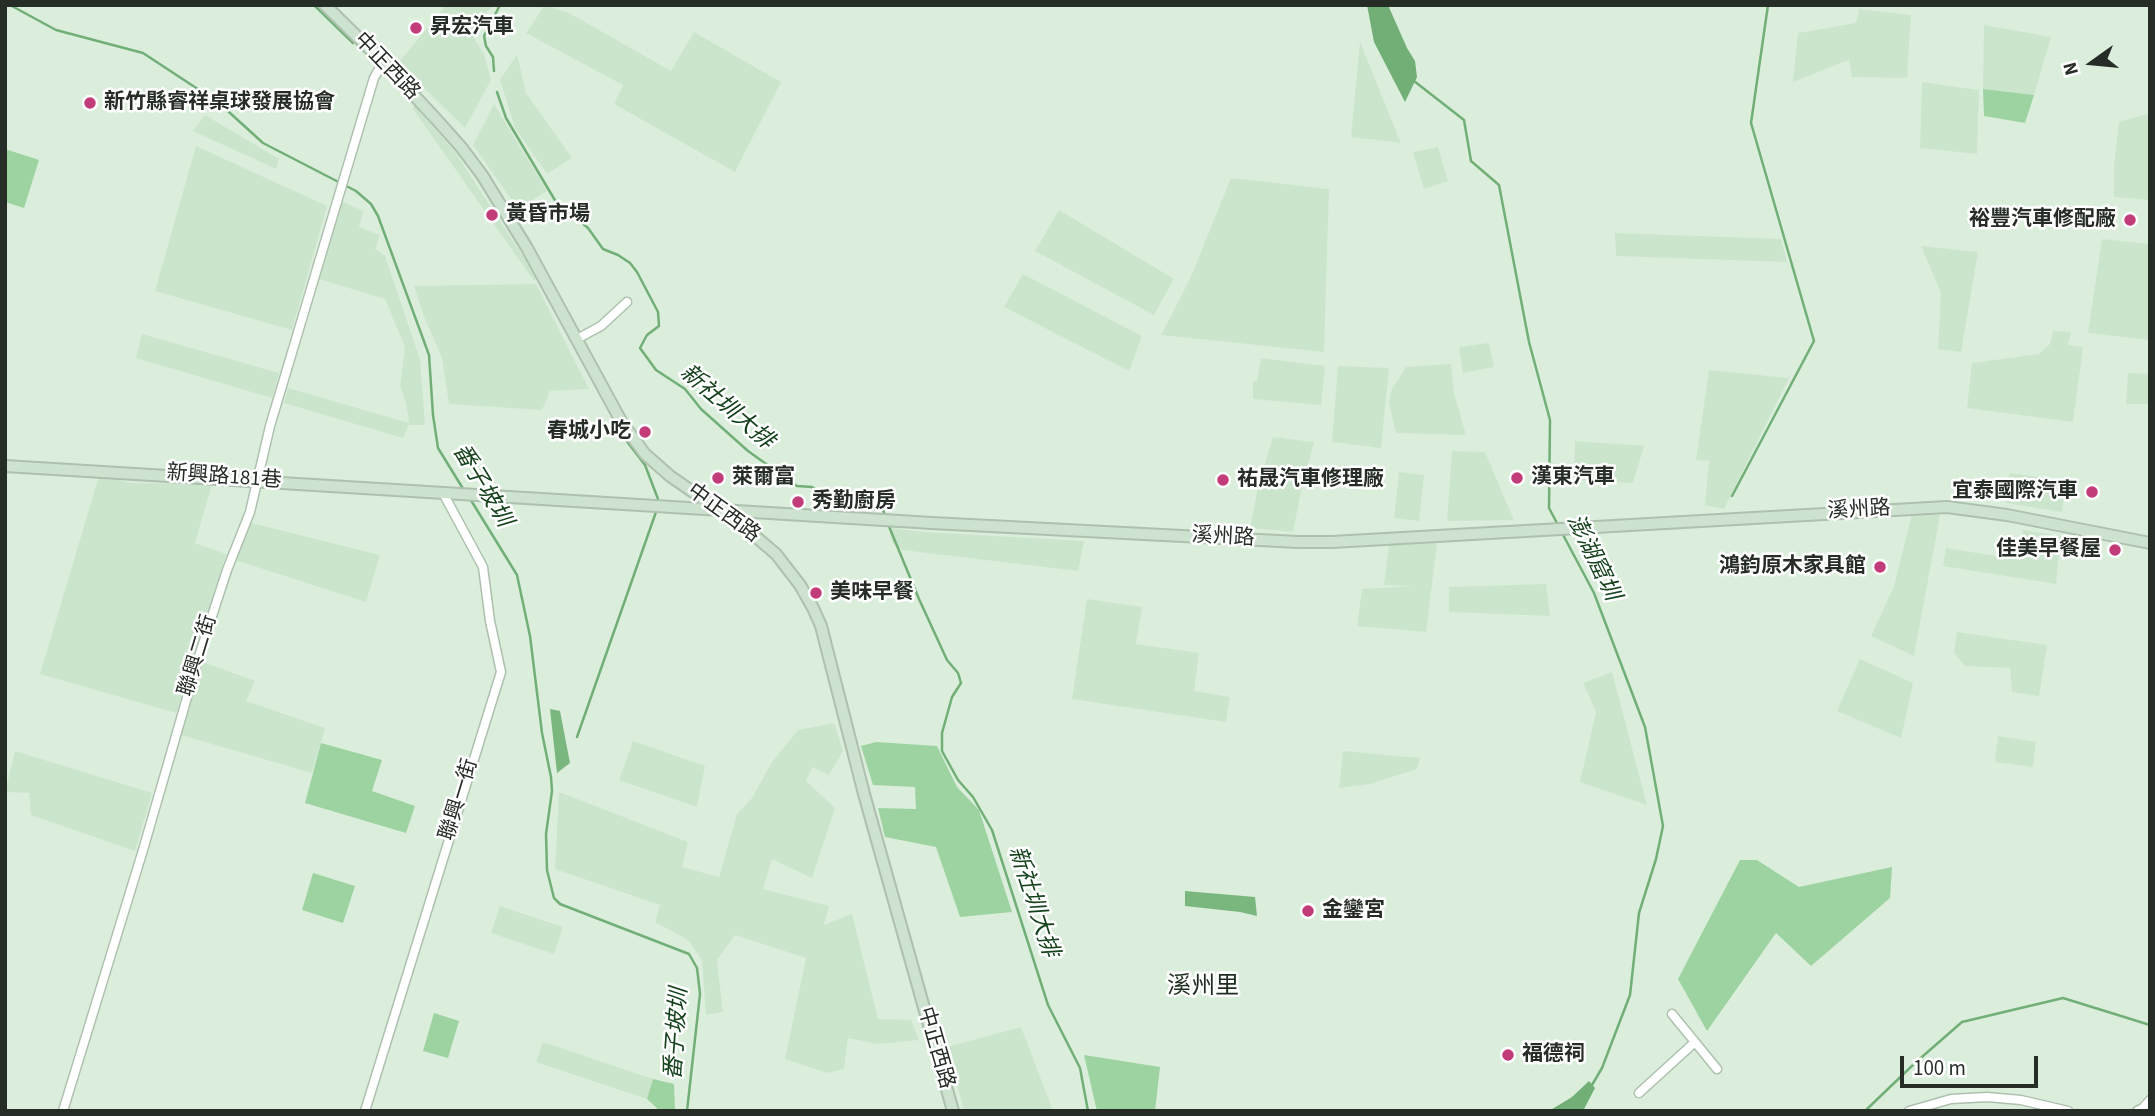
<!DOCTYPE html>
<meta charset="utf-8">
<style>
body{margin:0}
#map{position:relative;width:2155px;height:1116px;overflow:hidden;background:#dbeedc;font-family:"Source Sans 3",sans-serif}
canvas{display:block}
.frame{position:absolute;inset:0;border:7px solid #262d27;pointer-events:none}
.north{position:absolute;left:2057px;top:28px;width:70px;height:70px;-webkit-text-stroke:5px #fff;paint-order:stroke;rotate:255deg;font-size:19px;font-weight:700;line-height:28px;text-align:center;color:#262d27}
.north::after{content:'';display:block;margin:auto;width:24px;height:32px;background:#262d27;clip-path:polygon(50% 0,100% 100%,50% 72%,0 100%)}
.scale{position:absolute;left:1900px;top:1056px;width:138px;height:32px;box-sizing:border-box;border:4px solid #262d27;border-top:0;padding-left:9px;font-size:21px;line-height:24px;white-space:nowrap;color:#262d27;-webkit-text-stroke:5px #fff;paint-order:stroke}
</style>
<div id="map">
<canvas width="2155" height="1116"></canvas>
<div class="frame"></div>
<div class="north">N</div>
<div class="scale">100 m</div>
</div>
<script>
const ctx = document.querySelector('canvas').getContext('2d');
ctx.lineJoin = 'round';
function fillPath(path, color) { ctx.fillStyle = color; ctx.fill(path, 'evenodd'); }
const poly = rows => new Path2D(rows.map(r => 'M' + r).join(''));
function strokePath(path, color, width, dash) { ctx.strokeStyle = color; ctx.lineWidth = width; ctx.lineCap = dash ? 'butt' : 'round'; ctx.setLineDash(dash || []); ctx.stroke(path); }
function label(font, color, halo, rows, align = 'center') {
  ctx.font = font + ' "Source Sans 3","Noto Sans TC",sans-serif'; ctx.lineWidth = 5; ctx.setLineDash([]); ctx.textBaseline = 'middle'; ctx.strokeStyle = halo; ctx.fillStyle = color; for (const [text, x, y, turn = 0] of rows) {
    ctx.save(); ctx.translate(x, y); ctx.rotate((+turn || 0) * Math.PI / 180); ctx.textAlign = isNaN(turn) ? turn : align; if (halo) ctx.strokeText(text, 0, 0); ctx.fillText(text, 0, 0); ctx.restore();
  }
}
fillPath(poly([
 [440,5,493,5,470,32,484,54,491,80,465,128,398,63,444,8],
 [545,5,569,13,671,71,694,32,781,82,735,172,614,104,623,85,526,33],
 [1859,9,1911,15,1907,78,1852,77,1849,60,1793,82,1798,33,1856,23],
 [1984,25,2051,37,2034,95,1983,89],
 [1360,42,1401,143,1351,137],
 [517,54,526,93,572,158,547,174,515,128,500,80],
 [1922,82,1979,90,1977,154,1920,148],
 [494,104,547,191,518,209,473,145],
 [414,105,455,152,538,279,534,281,413,109],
 [2150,113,2150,200,2114,197,2114,165,2119,122],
 [205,115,279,159,276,169,193,131],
 [196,146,327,206,292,330,155,291],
 [1438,147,1448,181,1424,189,1413,152],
 [1231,178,1329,189,1324,352,1161,335,1190,279],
 [341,201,363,211,359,227,380,235,375,249,385,256,420,359,425,425,409,425,403,438,284,403,288,388,409,423,406,403,400,386,405,347,385,299,319,279],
 [1059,210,1174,279,1154,315,1035,251],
 [1615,233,1781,239,1787,262,1616,256],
 [2102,239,2150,244,2150,340,2088,333],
 [1921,246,1978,252,1961,352,1938,349,1941,293],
 [1023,274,1142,336,1129,371,1004,307],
 [536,284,589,389,550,391,542,410,449,404,442,358,423,314,414,286],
 [2053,331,2071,332,2068,345,2083,347,2073,422,1967,408,1972,363,2039,354,2050,344],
 [142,334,279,373,272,398,136,358],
 [1489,343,1494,367,1463,373,1459,347],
 [1261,358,1325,366,1321,405,1253,399,1253,381,1257,381],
 [1451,364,1454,393,1466,435,1396,433,1389,403,1392,389,1406,367],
 [1338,366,1389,368,1381,448,1332,442],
 [1709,370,1789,378,1724,509,1705,505,1709,461,1696,460],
 [2128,373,2150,374,2150,404,2126,404],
 [1273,437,1314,442,1301,491,1293,532,1250,528,1258,487],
 [1575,441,1644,446,1633,483,1574,480],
 [1452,451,1485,452,1514,520,1447,521],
 [1399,472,1424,475,1419,521,1394,518],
 [2010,473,2066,481,2062,512,2006,503],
 [99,476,131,483,212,484,195,543,226,554,176,713,40,674],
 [1912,514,1940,515,1914,656,1871,636,1894,586],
 [248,522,380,555,366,602,235,560],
 [889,528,924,532,1084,541,1078,571,902,550,892,543],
 [2023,530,2061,536,2056,584,1943,566,1946,548,2021,560],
 [1437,543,1426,632,1357,626,1362,589,1412,586,1384,585,1389,545],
 [1546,584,1550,616,1449,612,1449,587],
 [1087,599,1142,607,1136,644,1199,653,1194,691,1230,697,1226,722,1072,699],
 [1957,632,2047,645,2039,696,2012,692,2010,668,1965,666,1954,653],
 [1860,659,1913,683,1901,738,1837,711],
 [203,662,255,681,246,701,325,728,312,773,181,735],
 [1612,672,1647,805,1580,782,1596,712,1583,683],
 [834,723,843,751,829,775,812,767,806,781,835,808,812,878,772,859,763,889,829,906,824,925,852,914,878,1019,911,1020,919,1040,877,1044,848,1038,844,1069,827,1073,785,1059,806,958,735,935,717,960,723,1012,706,1015,702,960,688,940,655,922,660,905,555,869,559,792,688,842,682,867,719,877,737,814,752,798,772,762,798,730],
 [1998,736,2036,742,2033,767,1995,762],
 [633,741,705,766,697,807,619,780],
 [15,751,152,793,135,851,31,815,29,793,5,792],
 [1343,751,1420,758,1417,769,1370,784,1339,788],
 [500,906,563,927,554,954,491,933],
 [1021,1027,1053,1111,964,1111,947,1047],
 [543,1042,653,1079,647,1099,536,1062]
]), '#cbe5cd');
fillPath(poly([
 [1983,89,2034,95,2025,123,1984,116],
 [5,149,39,160,24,208,5,202],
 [876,742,937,746,957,787,979,810,1012,912,960,917,936,847,885,837,878,808,916,809,915,787,873,785,861,746],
 [321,743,382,760,372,791,415,806,406,833,305,803],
 [1740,860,1757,860,1799,887,1892,867,1890,898,1811,966,1776,933,1707,1031,1678,979],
 [313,873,355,886,343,923,302,910],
 [434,1013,459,1021,448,1058,423,1051],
 [1084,1055,1160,1067,1155,1111,1097,1111],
 [653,1079,674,1084,675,1111,660,1111,647,1099]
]), '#9dd3a1');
fillPath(poly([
 [550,709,560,711,570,763,557,773],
 [1185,891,1255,897,1257,916,1240,912,1185,906]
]), '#79b77e');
fillPath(poly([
 [1367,5,1388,5,1407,48,1415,61,1417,77,1405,102,1374,42],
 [1589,1081,1595,1088,1583,1111,1549,1111,1572,1097]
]), '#71af77');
strokePath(poly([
 [10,5,56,30,143,53,219,103,263,143,356,191,371,204,378,216,429,355,433,415,438,448,465,492],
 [314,5,353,43],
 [494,71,493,57,486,46,484,36,500,5],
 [1414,81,1464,120,1471,161,1499,185,1529,342,1550,420,1549,508,1558,525],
 [497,92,506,118,556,202,588,228,603,249,618,255,630,263,637,272,658,312,659,326,647,335,640,348,656,370,685,389,701,409,748,451,797,486,812,487,843,504,883,510,885,515],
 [616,427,645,465,658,499],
 [1732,496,1814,341,1751,123,1768,5],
 [469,497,517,575,530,636,542,733,551,777,552,791,546,834,547,870,554,898,560,904,689,954,697,968,700,994,687,1111],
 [888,524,919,599,947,660,958,673,961,683,952,697,942,733,942,751,958,780,973,797,992,830,1048,1005,1080,1068,1088,1111],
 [1561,531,1594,593,1645,727,1663,826,1656,859,1639,913,1630,995,1602,1068,1592,1085],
 [577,737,656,512],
 [1865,1111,1915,1063,1962,1022,2063,998,2150,1025]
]), '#71af77', 2.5);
const street = poly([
 [577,339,601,326,627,302],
 [1672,1014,1695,1042],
 [1639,1093,1695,1042,1717,1069],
 [63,1111,143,850,199,656,227,570,250,512,270,426,374,78,383,62],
 [365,1111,501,672,490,621,483,567,443,493],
 [1909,1111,1951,1099,1987,1097,2021,1100,2068,1111],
 [2137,1111,2143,1108,2150,1100]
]);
const secondary = poly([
 [325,5,383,62,436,119,461,147,482,175,527,248,621,421,645,454,670,476,749,531,776,554,800,585,813,608,821,626,864,794,953,1111],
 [5,466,932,523,1298,542,1332,542,1947,507,2007,515,2150,543]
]);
strokePath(street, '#aec0ae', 11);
strokePath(secondary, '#aec0ae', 14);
strokePath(street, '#fff', 8);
strokePath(secondary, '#cde3cf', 10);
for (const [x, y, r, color] of [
 [416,28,7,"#c33c7a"],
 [90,103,7,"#c33c7a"],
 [492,215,7,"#c33c7a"],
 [2130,220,7,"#c33c7a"],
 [645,432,7,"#c33c7a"],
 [718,478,7,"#c33c7a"],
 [1517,478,7,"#c33c7a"],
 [1223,480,7,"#c33c7a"],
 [2092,492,7,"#c33c7a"],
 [798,502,7,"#c33c7a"],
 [2115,550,7,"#c33c7a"],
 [1880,567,7,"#c33c7a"],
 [816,593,7,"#c33c7a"],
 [1308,911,7,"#c33c7a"],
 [1508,1055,7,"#c33c7a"]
]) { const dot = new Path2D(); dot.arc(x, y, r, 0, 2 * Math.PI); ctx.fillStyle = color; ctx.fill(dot); strokePath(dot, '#fff', 2.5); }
label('bold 21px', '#262d27', '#fff', [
 ["昇宏汽車",430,28],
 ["新竹縣睿祥桌球發展協會",104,103],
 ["黃昏市場",506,215],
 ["裕豐汽車修配廠",2116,220,"right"],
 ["春城小吃",631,432,"right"],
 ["萊爾富",732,478],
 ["漢東汽車",1531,478],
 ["祐晟汽車修理廠",1237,480],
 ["宜泰國際汽車",2078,492,"right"],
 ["秀勤廚房",812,502],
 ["佳美早餐屋",2101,550,"right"],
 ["鴻鈞原木家具館",1866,567,"right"],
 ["美味早餐",830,593],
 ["金鑾宮",1322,911],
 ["福德祠",1522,1055]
], 'left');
label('21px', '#262d27', '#fff', [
 ["中正西路",386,67,46],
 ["新興路181巷",224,478,4],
 ["溪州路",1859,511,-3],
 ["中正西路",723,514,36],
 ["溪州路",1223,538,3],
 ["聯興二街",199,656,-73],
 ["聯興一街",460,800,-73],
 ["中正西路",935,1048,74]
]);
label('italic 23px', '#16421d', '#fff', [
 ["新社圳大排",726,408,41],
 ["番子坡圳",481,486,59],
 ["澎湖窟圳",1592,558,64],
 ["新社圳大排",1032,902,72],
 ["番子坡圳",678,1034,-86]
]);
label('24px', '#202f21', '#fff', [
 ["溪州里",1203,988]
]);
</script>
